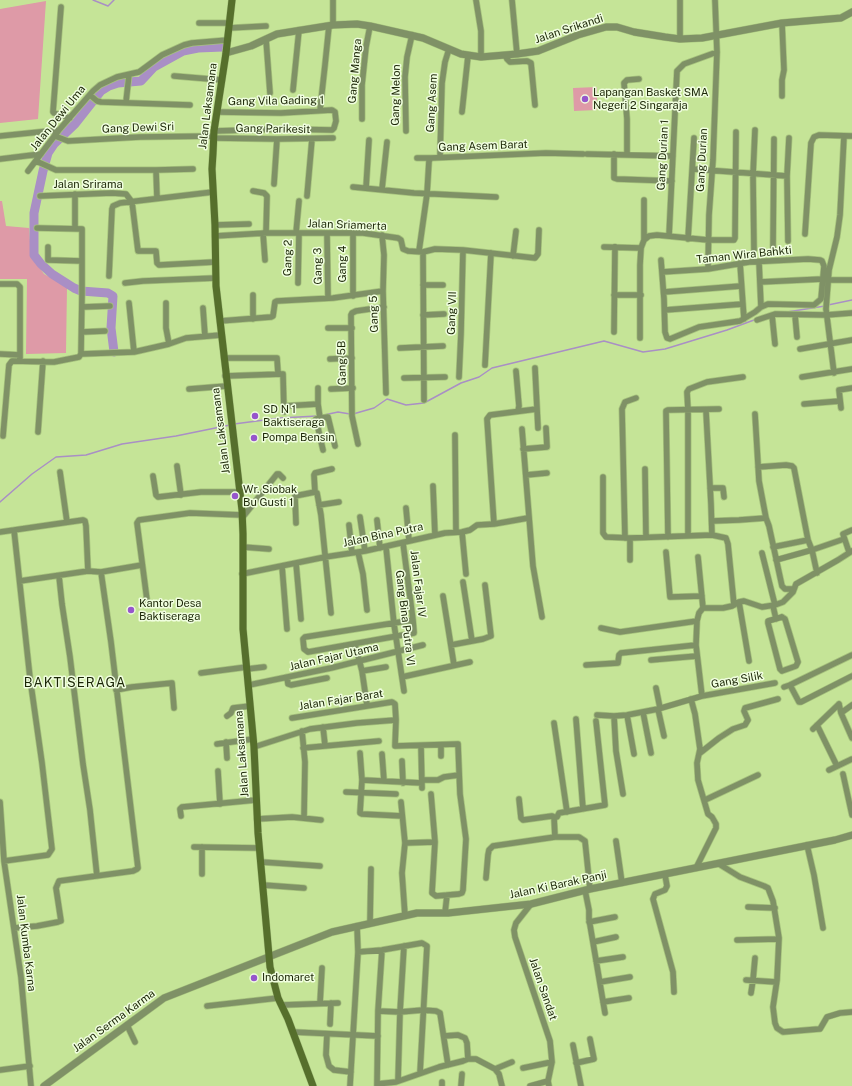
<!DOCTYPE html>
<style>
body{margin:0}
canvas{display:block;background:#c5e497}
</style>
<canvas width="852" height="1086"></canvas>
<script>
const ctx = document.querySelector('canvas').getContext('2d');
ctx.lineJoin = 'round';
function fillPath(path, color) { ctx.fillStyle = color; ctx.fill(path, 'evenodd'); }
const poly = rows => new Path2D(rows.map(r => 'M' + r).join(''));
function strokePath(path, color, width, dash) { ctx.strokeStyle = color; ctx.lineWidth = width; ctx.lineCap = dash ? 'butt' : 'round'; ctx.setLineDash(dash || []); ctx.stroke(path); }
function label(font, color, halo, rows, align = 'center') {
  ctx.font = font + ' "Public Sans",sans-serif'; ctx.lineWidth = 3; ctx.setLineDash([]); ctx.textBaseline = 'middle'; ctx.strokeStyle = halo; ctx.fillStyle = color; for (const [text, x, y, turn = 0] of rows) {
    ctx.save(); ctx.translate(x, y); ctx.rotate((+turn || 0) * Math.PI / 180); ctx.textAlign = isNaN(turn) ? turn : align; if (halo) ctx.strokeText(text, 0, 0); ctx.fillText(text, 0, 0); ctx.restore();
  }
}
fillPath(poly([
 [46,1,38,119,0,123,0,9],
 [597,87,597,110,574,111,573,88],
 [0,201,2,201,6,226,29,228,31,255,44,274,67,287,66,353,26,354,27,279,0,279]
]), '#de9aa7');
strokePath(poly([
 [93,0,108,6,114,0],
 [828,305,852,300],
 [787,312,825,306],
 [353,414,374,408,387,399,406,405,424,403,461,383,479,377,492,368,604,341,643,352,665,349,727,330,754,320],
 [324,415,338,412,350,414],
 [234,424,280,418,317,416],
 [0,502,32,474,56,457,86,455,122,444,176,436,230,425]
]), '#a98fc5', 1.5);
strokePath(poly([
 [114,352,111,328,113,296,108,293,81,291,74,288,52,274,41,264,34,255,34,213,43,171,48,153,54,144,75,124,101,91,109,86,118,83,141,81,154,67,183,51,198,48,223,47]
]), '#a98fc5', 9);
const minor = poly([
 [333,0,333,25],
 [476,0,481,31,481,57],
 [512,0,517,54],
 [680,0,680,39],
 [61,7,53,112,54,113,70,118],
 [199,23,229,23],
 [229,28,266,26],
 [266,39,270,93],
 [505,55,507,59,510,62,527,61,531,63,535,105],
 [174,76,222,80],
 [293,90,299,30],
 [90,95,97,101,101,102,190,105],
 [782,96,782,80,784,70,782,23],
 [126,102,129,75],
 [320,110,325,65,329,26],
 [462,112,468,56],
 [362,119,362,85,366,47,370,26],
 [214,131,283,129,332,130,334,128,336,121,335,112,332,110,281,113,217,112],
 [406,131,405,77,407,57,412,35],
 [0,136,59,130],
 [55,136,68,141,140,137,214,136],
 [214,138,277,139,333,138],
 [587,154,673,156],
 [614,154,614,178,617,179,672,181],
 [627,155,627,119,624,83,627,80,639,79],
 [440,157,442,83,445,62,449,49],
 [417,158,431,158],
 [0,159,41,154],
 [36,161,56,170,156,170,193,169],
 [693,169,787,176],
 [156,170,157,198],
 [28,171,59,130,93,91,100,85,117,77,139,72,162,55,184,45,192,43,228,40],
 [274,184,277,139],
 [353,187,414,193,496,197],
 [366,188,369,140],
 [382,189,387,142],
 [253,191,264,193,267,196,266,233],
 [75,194,75,228],
 [40,196,112,193,126,194,132,202,138,251,156,251,157,263,159,265,215,262],
 [307,196,312,139],
 [644,200,644,240],
 [215,225,249,224],
 [37,228,82,229,82,294,81,354],
 [263,233,265,260],
 [296,233,299,201],
 [327,233,328,298],
 [805,234,811,143,814,137,819,135,852,136],
 [382,235,384,255,383,291,386,393],
 [215,236,266,233,363,233,398,238,401,240,403,249,408,251,423,252,435,249,463,250,535,258,538,254,539,230],
 [669,236,677,71,684,64,717,52],
 [688,239,694,138],
 [788,241,787,176,789,138],
 [48,247,48,260,82,261],
 [604,247,641,248],
 [773,249,774,139],
 [754,250,753,175,755,130],
 [419,251,427,194,429,161,431,158,546,153,583,154],
 [423,252,424,400],
 [513,256,516,231],
 [661,260,664,299,665,332,667,338,670,339,699,327,740,321,755,312,761,307,768,304,814,305,821,299,824,266,822,261,820,260,808,259,749,262,708,269,662,272],
 [759,262,761,307],
 [740,263,744,319],
 [708,269,709,215,713,160,717,52,715,0],
 [109,276,112,209,113,206,120,203,213,192],
 [828,280,852,280],
 [760,282,823,279],
 [125,283,143,281,216,278],
 [298,283,299,233],
 [0,284,17,284,20,287,20,355],
 [423,285,443,285],
 [664,292,741,286],
 [614,295,641,295],
 [353,296,353,233],
 [129,303,134,352],
 [166,303,166,328,169,344],
 [82,307,110,306],
 [203,308,205,336],
 [665,310,743,304],
 [423,315,444,314],
 [772,315,775,344],
 [795,315,797,337],
 [253,319,253,295],
 [757,320,775,314,826,315,852,313],
 [220,321,271,317,273,316,275,302,277,301,333,298,383,291],
 [328,328,352,328],
 [82,332,105,331],
 [614,332,615,247],
 [640,338,640,265,641,248,644,240,649,236,657,235,708,240,734,240,735,238,736,132],
 [400,348,443,346],
 [800,349,852,340],
 [0,354,20,355,20,358],
 [224,358,277,358,278,373],
 [330,359,352,358],
 [485,365,491,253],
 [535,368,538,428],
 [516,371,519,406,518,411],
 [834,373,826,309,829,270,837,237,840,215,844,136],
 [225,376,283,374,284,412],
 [459,377,461,333,463,250],
 [802,377,852,369],
 [404,378,445,377],
 [189,389,227,386],
 [331,389,353,388],
 [318,404,320,418,316,419,323,450],
 [804,404,840,401],
 [284,406,318,404,318,388],
 [841,408,839,390,852,388],
 [706,411,711,504,712,535],
 [755,414,759,481,766,518,769,526,782,586,785,589,794,589],
 [320,418,328,417,335,446],
 [522,429,533,566,542,617],
 [38,432,43,361],
 [455,435,456,532],
 [3,436,9,365,12,361,54,362,79,357,81,354,134,352,169,344,186,338,221,335],
 [358,444,352,416,351,315,352,313,356,311,384,307],
 [523,449,547,447,546,428],
 [177,466,181,495],
 [758,467,786,465,792,466,794,468,808,540,812,550,817,573],
 [645,469,646,537],
 [60,472,67,522],
 [526,475,547,473],
 [153,476,156,495,158,497,201,492,240,492],
 [603,477,603,533,606,537,630,538,712,535,726,538,728,544,734,605],
 [433,486,435,535],
 [710,488,723,488,724,497],
 [319,505,339,502],
 [406,508,409,540],
 [360,517,365,551],
 [242,518,277,474,279,474,283,478],
 [377,520,380,548],
 [712,521,739,520,766,518],
 [296,523,295,496,315,492],
 [494,524,487,419,490,415,537,409],
 [349,525,352,553],
 [0,532,83,520,85,521,86,526,88,571],
 [462,532,466,574],
 [688,536,688,410,687,392,689,389,707,382,743,377],
 [668,537,666,411,668,410,719,409],
 [625,538,622,409,625,402,636,398],
 [630,538,630,560],
 [403,543,413,620,414,632,414,633,308,652,304,649,303,639,305,637,413,620],
 [243,547,269,549],
 [386,547,394,624,404,691],
 [773,547,808,540],
 [358,552,363,574,367,610],
 [666,552,670,597,702,596],
 [849,552,843,534,852,530],
 [762,553,775,605],
 [698,557,703,608],
 [776,560,812,550,844,539],
 [296,563,301,619],
 [282,566,287,629],
 [242,574,325,557,365,551,445,533,462,532,470,530,477,525,494,524,528,518],
 [59,576,62,604,70,657,83,764,90,810,97,876],
 [20,581,88,571,101,572,142,565],
 [463,582,472,641],
 [443,596,454,665],
 [147,600,137,523,139,520,190,513,242,515],
 [739,602,749,661],
 [773,606,776,619],
 [331,613,321,515,317,493,315,492,314,475,315,473,332,469],
 [782,617,785,619,798,662,796,666,782,671,780,669,768,623,768,621,782,617],
 [601,628,620,632,697,621],
 [355,644,362,671,367,705],
 [451,645,483,639,491,636,485,585],
 [651,660,697,656],
 [586,665,618,663,619,655,621,653,696,645],
 [247,669,264,667],
 [362,671,386,667],
 [201,673,247,667],
 [287,677,288,684,291,685,327,678],
 [402,677,470,662],
 [249,685,331,668,423,645],
 [790,685,799,702,801,702,852,676],
 [784,687,790,685,852,655],
 [656,688,660,708],
 [116,690,132,687,172,683,174,708],
 [702,696,696,645,697,621,699,613,703,608,723,608,732,606,739,602,744,601,762,607,775,605,783,602,793,592,796,584,838,560,852,551],
 [691,699,695,714,700,749,697,763,698,780,708,814,712,817,716,824,716,828,696,868],
 [839,704,841,713,852,738],
 [658,709,664,736],
 [643,712,651,753],
 [841,713,852,705],
 [597,715,614,716,627,715,658,709,702,696,775,683],
 [627,715,634,754],
 [227,716,231,713,233,708,250,706],
 [614,716,616,751,623,794],
 [292,718,392,702,395,704,396,720,395,746,458,744,460,794,466,839,463,890,462,893,459,894,436,896,432,893,435,842,431,794],
 [576,719,583,809],
 [554,723,567,812],
 [817,725,837,766],
 [323,727,325,745],
 [813,729,839,704],
 [302,731,305,762,304,818],
 [226,742,227,758],
 [217,744,253,739],
 [421,746,422,788],
 [441,746,441,756],
 [254,747,310,729,357,723,396,720],
 [303,748,379,741],
 [360,753,362,780,360,813,362,814,402,816],
 [700,753,719,738,733,729,745,725,748,720,744,711,745,708,778,699],
 [382,754,384,781],
 [402,761,403,783],
 [829,770,852,759],
 [218,771,220,804],
 [843,774,852,815],
 [362,780,422,783],
 [422,780,438,780,444,777,459,775],
 [346,792,396,794],
 [519,799,521,818,523,820,552,816,554,817,555,837],
 [705,800,758,775],
 [0,802,4,861,21,977,31,1086],
 [401,802,405,843,402,873,405,916],
 [181,816,180,809,182,807,256,800],
 [554,818,557,817,559,813,605,805,596,721],
 [257,819,292,817,321,820],
 [616,841,622,883],
 [405,843,435,842],
 [807,845,814,875,823,928],
 [194,847,259,848],
 [4,861,48,855,52,849,42,763,30,678,14,530],
 [261,862,320,866],
 [719,864,740,877,764,886,768,888,773,901,779,938,777,980,773,1007,775,1023,777,1028,783,1032,819,1029,820,1029,827,1017,840,1013,852,1012],
 [202,874,202,847],
 [665,875,667,886,665,890,655,894,653,899,673,972,674,992],
 [486,878,488,855,489,850,493,846,555,837,579,837,585,841,590,889],
 [263,885,304,888],
 [585,890,589,910,589,919,605,1013],
 [531,904,516,923,514,930,515,937,550,1041,552,1062,548,1081,549,1086],
 [748,907,775,908],
 [445,913,447,895],
 [589,922,615,917],
 [370,923,371,869],
 [14,928,37,926,58,922,61,921,56,888,59,881,133,871,137,869,138,868,111,642,101,572],
 [737,940,779,939],
 [593,942,616,937],
 [358,952,382,950,422,943,427,946,420,1073],
 [596,961,623,957],
 [746,980,776,982],
 [753,980,755,958],
 [600,982,630,977],
 [751,993,753,980],
 [603,1002,629,998],
 [320,1003,322,968],
 [282,1005,338,1003],
 [207,1006,278,998],
 [378,1011,400,1012,423,1010,436,1011,440,1013,448,1065],
 [330,1024,331,1003],
 [127,1025,135,1042],
 [293,1032,378,1036],
 [327,1034,326,1055,329,1066,334,1070,351,1072],
 [444,1036,458,1035,465,1038,467,1043,468,1059],
 [573,1045,581,1086],
 [576,1063,594,1059,590,1039],
 [523,1068,552,1062],
 [495,1069,512,1062],
 [0,1070,30,1066],
 [398,1081,400,1012,404,946],
 [377,1084,396,1082,439,1067,463,1061,468,1059,476,1059,495,1069,499,1074,502,1086],
 [350,1086,358,952,357,926],
 [377,1086,378,1011,382,950],
 [442,1086,442,1082],
 [461,1086,462,1074],
 [530,1086,548,1081]
]);
const tertiary = poly([
 [226,53,251,46,277,34,333,25,357,24,370,26,423,38,461,54,481,57,517,54,538,51,578,35,606,27,617,27,634,32,665,37,680,39,702,38,782,23,841,18,852,12],
 [44,1086,164,998,332,932,417,913,448,913,531,904,590,889,835,840,852,835]
]);
const secondary = poly([
 [232,0,226,53,214,131,213,153,212,169,215,225,216,286,242,510,243,534,243,629,254,747,258,833,270,967,278,998,288,1019,313,1086]
]);
strokePath(minor, '#a6c27d', 7);
strokePath(tertiary, '#a6c27d', 8);
strokePath(secondary, '#a6c27d', 8);
strokePath(minor, '#7f9166', 5.5);
strokePath(tertiary, '#7f9166', 7);
strokePath(secondary, '#566f2c', 7);
for (const [x, y, r, color] of [
 [585,99,4,"#9656cc"],
 [255,416,4,"#9656cc"],
 [254,438,4,"#9656cc"],
 [235,496,4,"#9656cc"],
 [131,610,4,"#9656cc"],
 [254,978,4,"#9656cc"]
]) { const dot = new Path2D(); dot.arc(x, y, r, 0, 2 * Math.PI); ctx.fillStyle = color; ctx.fill(dot); strokePath(dot, '#f0fedf', 1.5); }
label('11px', '#1b2606', '#f0fedf', [
 ["Jalan Srikandi",569,29,-18],
 ["Gang Manga",355,71,-85],
 ["Gang Melon",396,95,-89],
 ["Gang Vila Gading 1",276,101,-1],
 ["Gang Asem",432,103,-87],
 ["Jalan Laksamana",208,106,-83],
 ["Jalan Dewi Uma",58,118,-51],
 ["Gang Dewi Sri",138,128,-2],
 ["Gang Parikesit",273,129,1],
 ["Gang Asem Barat",483,146,-2],
 ["Gang Durian 1",663,155,-87],
 ["Gang Durian",702,160,-87],
 ["Jalan Srirama",88,185],
 ["Jalan Sriamerta",347,225,2],
 ["Taman Wira Bahkti",744,255,-6],
 ["Gang 2",288,258,-89],
 ["Gang 4",343,264,-90],
 ["Gang 3",318,266,-91],
 ["Gang VII",452,313,-88],
 ["Gang 5",374,314,-92],
 ["Gang 5B",342,363,-91],
 ["Jalan Laksamana",221,431,-97],
 ["Jalan Bina Putra",383,535,-12],
 ["Jalan Fajar IV",418,584,83],
 ["Gang Bina Putra VI",405,618,83],
 ["Jalan Fajar Utama",334,657,-13],
 ["Gang Silik",737,680,-10],
 ["Jalan Fajar Barat",341,700,-9],
 ["Jalan Laksamana",242,754,-94],
 ["Jalan Ki Barak Panji",558,885,-12],
 ["Jalan Kumba Karna",26,943,83],
 ["Jalan Sandat",543,989,71],
 ["Jalan Serma Karma",114,1021,-36]
]);
label('11px', '#1b2606', '#f0fedf', [
 ["Lapangan Basket SMA",593,93],
 ["Negeri 2 Singaraja",593,106],
 ["SD N 1",263,410],
 ["Baktiseraga",263,423],
 ["Pompa Bensin",262,438],
 ["Wr. Siobak",243,490],
 ["Bu Gusti 1",243,503],
 ["Kantor Desa",139,604],
 ["Baktiseraga",139,617],
 ["Indomaret",262,978]
], 'left');
ctx.letterSpacing = '1px';
label('13px', '#1b2606', '#f0fedf', [
 ["BAKTISERAGA",75,683]
]);
ctx.letterSpacing = '0px';
</script>
